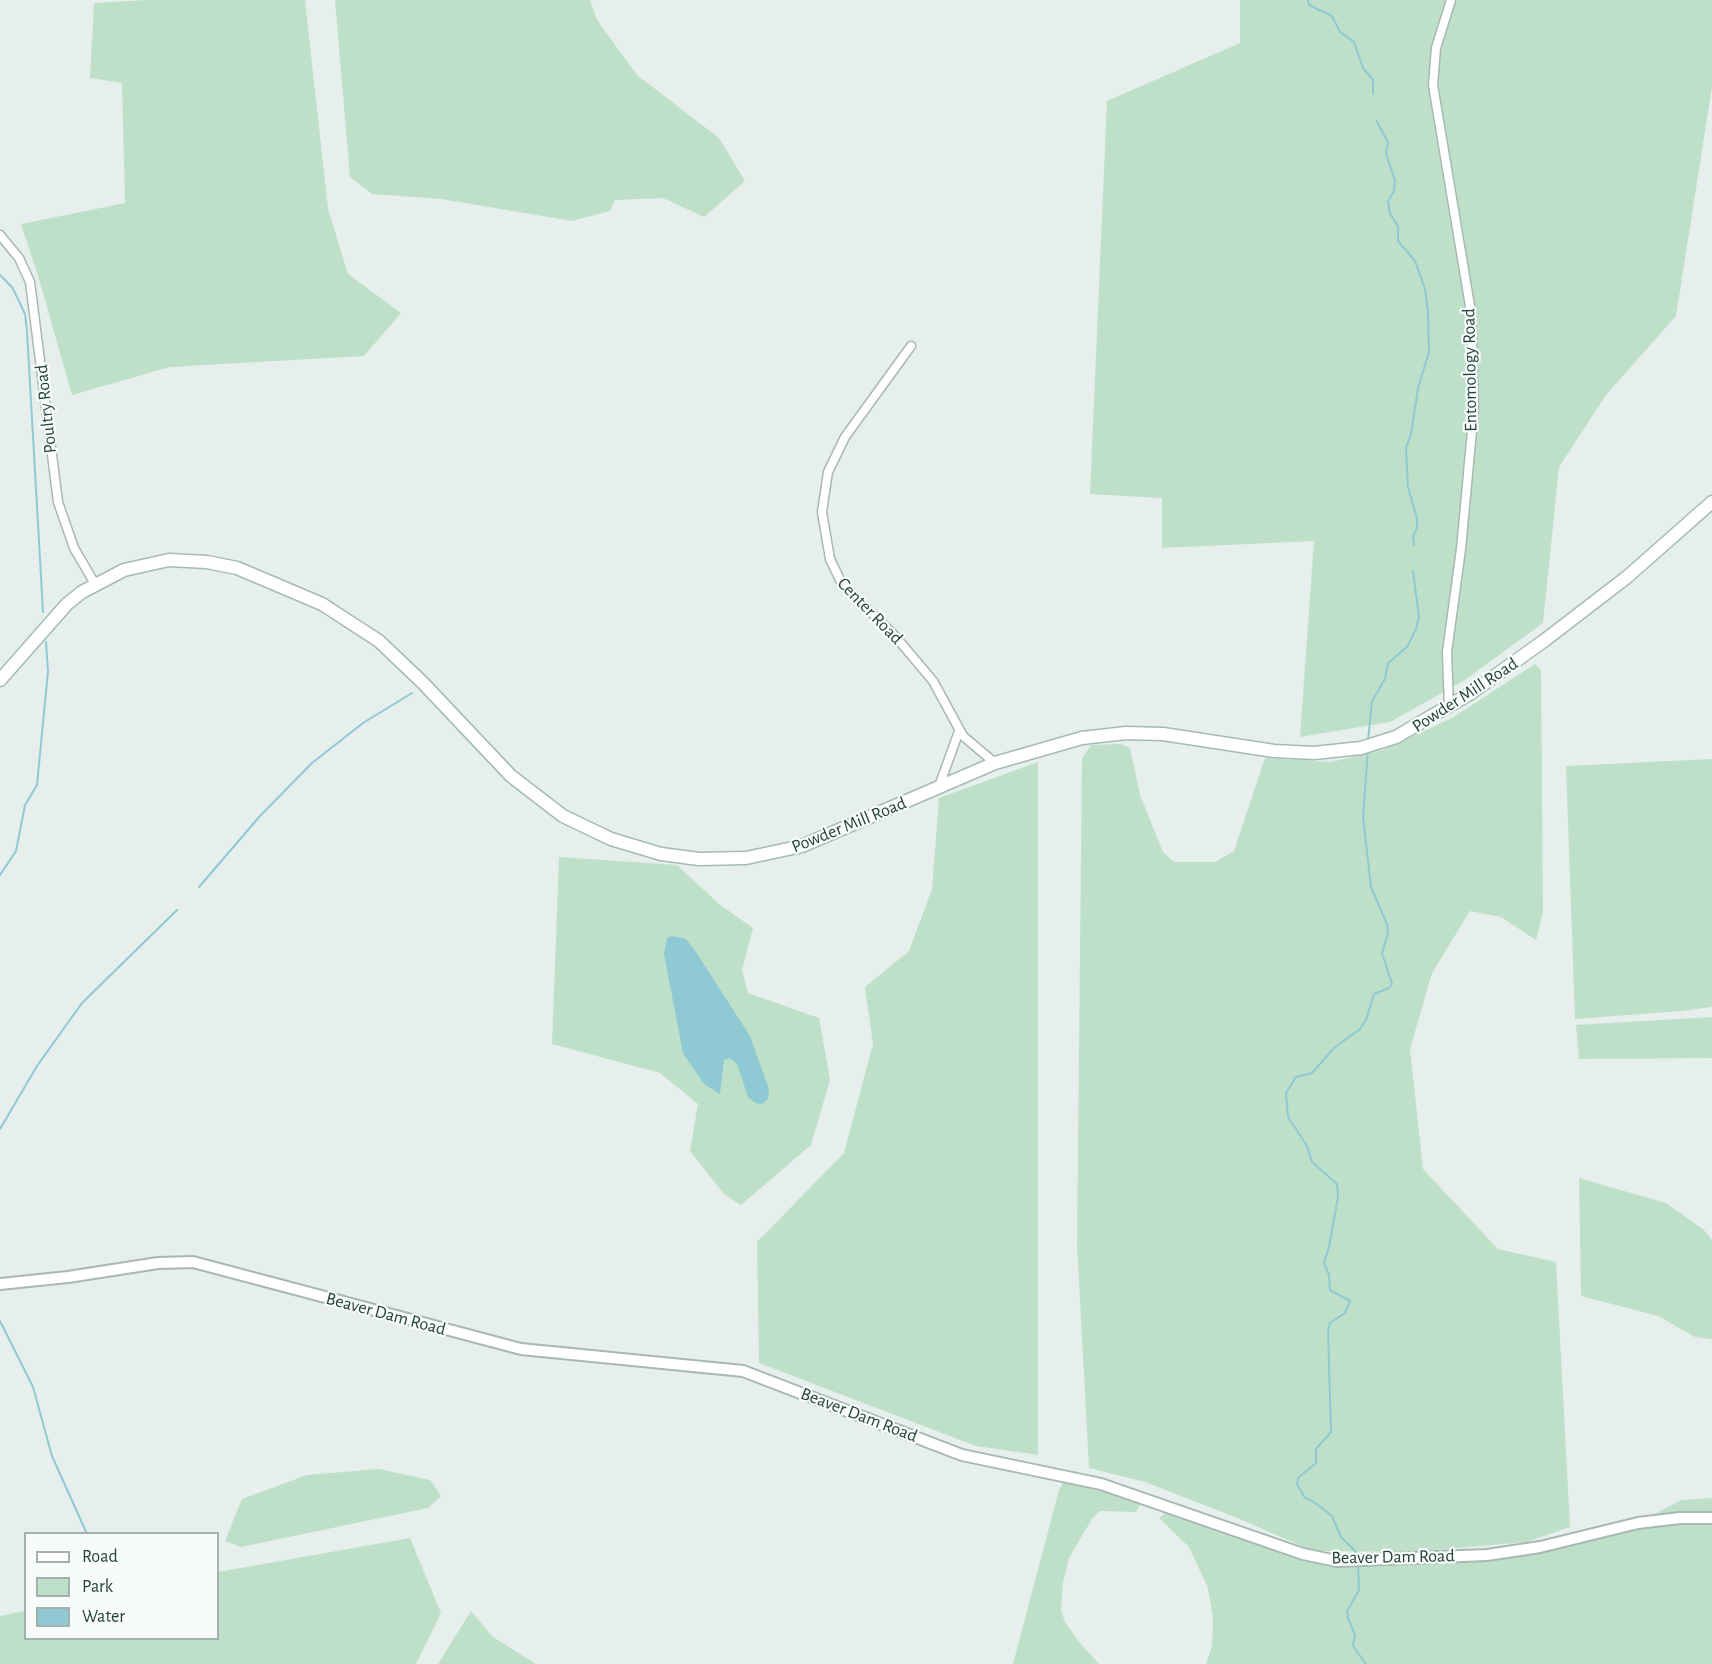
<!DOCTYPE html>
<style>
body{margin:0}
#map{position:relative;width:1712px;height:1664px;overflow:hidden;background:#e6efeb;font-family:"Alegreya Sans",sans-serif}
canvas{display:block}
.legend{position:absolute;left:24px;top:1532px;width:195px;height:108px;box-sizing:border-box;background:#f7fbf9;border:2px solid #a3b1ad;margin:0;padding:8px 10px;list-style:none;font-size:18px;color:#24423a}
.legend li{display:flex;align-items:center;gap:12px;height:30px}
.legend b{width:30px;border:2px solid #a3b1ad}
</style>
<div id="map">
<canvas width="1712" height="1664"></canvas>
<ul class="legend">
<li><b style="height:8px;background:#fff"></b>Road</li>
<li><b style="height:16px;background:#bfe0c8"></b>Park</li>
<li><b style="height:16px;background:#8ec9d4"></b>Water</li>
</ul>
</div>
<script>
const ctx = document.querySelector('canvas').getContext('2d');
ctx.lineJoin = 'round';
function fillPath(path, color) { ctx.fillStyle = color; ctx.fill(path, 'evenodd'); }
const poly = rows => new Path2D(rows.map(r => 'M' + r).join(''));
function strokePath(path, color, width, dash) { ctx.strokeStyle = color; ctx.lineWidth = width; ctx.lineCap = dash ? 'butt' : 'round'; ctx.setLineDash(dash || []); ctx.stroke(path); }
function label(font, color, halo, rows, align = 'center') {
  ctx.font = font + ' "Alegreya Sans",sans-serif'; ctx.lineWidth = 4.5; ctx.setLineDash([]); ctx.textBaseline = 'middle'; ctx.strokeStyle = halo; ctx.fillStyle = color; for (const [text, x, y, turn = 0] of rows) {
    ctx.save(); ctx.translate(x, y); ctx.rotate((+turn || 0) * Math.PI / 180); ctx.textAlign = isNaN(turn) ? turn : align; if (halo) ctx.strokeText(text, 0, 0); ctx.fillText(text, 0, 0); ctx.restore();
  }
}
fillPath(poly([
 [146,0,305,0,328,209,348,274,401,313,364,356,170,367,72,395,39,279,21,224,125,203,122,83,90,78,94,3],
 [335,0,590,0,597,20,637,75,719,138,745,181,704,217,663,198,615,200,610,211,572,221,441,199,372,194,350,177],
 [1240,0,1712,0,1712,87,1676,316,1606,395,1559,467,1543,623,1465,680,1390,722,1300,737,1314,541,1162,548,1162,498,1090,494,1107,101,1240,43],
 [1535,664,1541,670,1543,912,1536,940,1501,917,1470,911,1432,973,1410,1049,1423,1169,1498,1249,1556,1262,1570,1527,1527,1542,1411,1552,1313,1551,1235,1517,1145,1482,1089,1468,1077,1245,1082,758,1091,745,1120,744,1130,748,1140,795,1163,852,1174,862,1215,862,1234,851,1265,758,1331,762,1383,750,1452,718],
 [1712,759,1712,1007,1681,1011,1575,1019,1566,766],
 [1038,762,1038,1455,976,1446,759,1363,757,1242,844,1153,873,1044,865,987,909,951,932,889,939,798],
 [559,857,677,865,719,904,753,928,742,970,748,993,819,1018,830,1080,811,1145,741,1205,724,1194,690,1151,698,1104,660,1073,552,1044],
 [1712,1017,1712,1058,1579,1059,1576,1025],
 [1579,1178,1666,1203,1704,1230,1712,1240,1712,1339,1695,1337,1658,1316,1581,1296],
 [379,1469,430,1480,441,1496,428,1508,241,1547,225,1541,242,1499,307,1475],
 [1067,1475,1143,1499,1136,1512,1100,1511,1092,1519,1069,1558,1063,1583,1061,1610,1065,1622,1080,1643,1099,1664,1013,1664,1059,1490],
 [1712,1498,1712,1664,1206,1664,1212,1646,1213,1618,1208,1588,1189,1547,1159,1518,1171,1509,1337,1561,1487,1555,1638,1523,1681,1500],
 [410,1538,441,1613,416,1664,0,1664,0,1616,25,1611,26,1638,218,1638,218,1572],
 [471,1611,493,1637,536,1664,438,1664]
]), '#bfe0c8');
fillPath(poly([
 [672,936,686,939,696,952,750,1036,769,1089,768,1099,762,1104,755,1103,748,1097,737,1064,730,1058,724,1060,720,1094,704,1084,683,1053,664,954,667,938]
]), '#8ec9d4');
strokePath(poly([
 [1308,0,1309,5,1332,16,1340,32,1354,42,1363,68,1373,80,1373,94],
 [1376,120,1388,142,1386,153,1395,181,1394,191,1388,201,1390,214,1398,226,1398,241,1415,261,1425,289,1428,312,1429,352,1418,388,1411,434,1406,448,1408,487,1417,519,1417,528,1413,536,1414,545],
 [0,275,12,287,17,297,25,314,27,331,43,612],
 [1368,741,1372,701,1385,679,1388,663,1407,647,1416,629,1419,617,1413,571],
 [0,875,16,851,25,805,37,785,48,671,46,642],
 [199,887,260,816,312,763,363,723,412,693],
 [0,1129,37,1066,82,1003,177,910],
 [0,1321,33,1387,52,1456,87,1534],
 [1358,1557,1357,1553,1341,1537,1332,1516,1314,1502,1305,1498,1297,1484,1298,1478,1316,1463,1316,1449,1331,1432,1328,1331,1330,1323,1345,1313,1350,1301,1330,1290,1329,1275,1324,1263,1329,1247,1338,1197,1337,1184,1312,1162,1307,1146,1288,1117,1286,1093,1296,1077,1312,1073,1334,1048,1360,1029,1366,1020,1374,994,1389,988,1392,984,1382,953,1388,933,1387,924,1371,887,1363,817,1368,749],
 [1358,1563,1359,1590,1347,1611,1348,1618,1355,1635,1353,1646,1366,1664]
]), '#8ec9d4', 2);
const minor = poly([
 [0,235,19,258,30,282,58,502,74,548,95,584],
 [911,346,845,437,828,472,822,512,830,559,842,584,895,636,933,681,963,736,995,763],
 [1449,708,1447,652,1461,549,1474,409,1471,312,1433,85,1436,48,1451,0],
 [938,789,959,731]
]);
const tertiary = poly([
 [0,1284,68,1277,158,1263,193,1262,521,1349,743,1371,962,1455,1101,1484,1303,1554,1337,1561,1487,1555,1540,1547,1638,1523,1680,1518,1712,1518]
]);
const secondary = poly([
 [0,680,67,604,82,592,124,570,169,560,207,562,237,568,322,604,379,641,423,683,511,776,563,816,611,839,661,854,699,859,746,858,802,846,995,763,1082,738,1126,733,1163,734,1274,751,1314,753,1361,748,1396,737,1471,693,1545,640,1627,577,1712,502]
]);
strokePath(minor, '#a8b8b2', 11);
strokePath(tertiary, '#a8b8b2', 14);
strokePath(secondary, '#a4bbb3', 15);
strokePath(minor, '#fff', 8);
strokePath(tertiary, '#fff', 10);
strokePath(secondary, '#fff', 12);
label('18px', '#24423a', '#f7fbf9', [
 ["Entomology Road",1470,370,-91],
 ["Poultry Road",46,409,-96],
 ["Center Road",870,611,46],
 ["Powder Mill Road",1465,695,-33],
 ["Powder Mill Road",849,825,-22],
 ["Beaver Dam Road",386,1314,15],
 ["Beaver Dam Road",859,1415,21],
 ["Beaver Dam Road",1393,1557,-1]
]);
</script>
